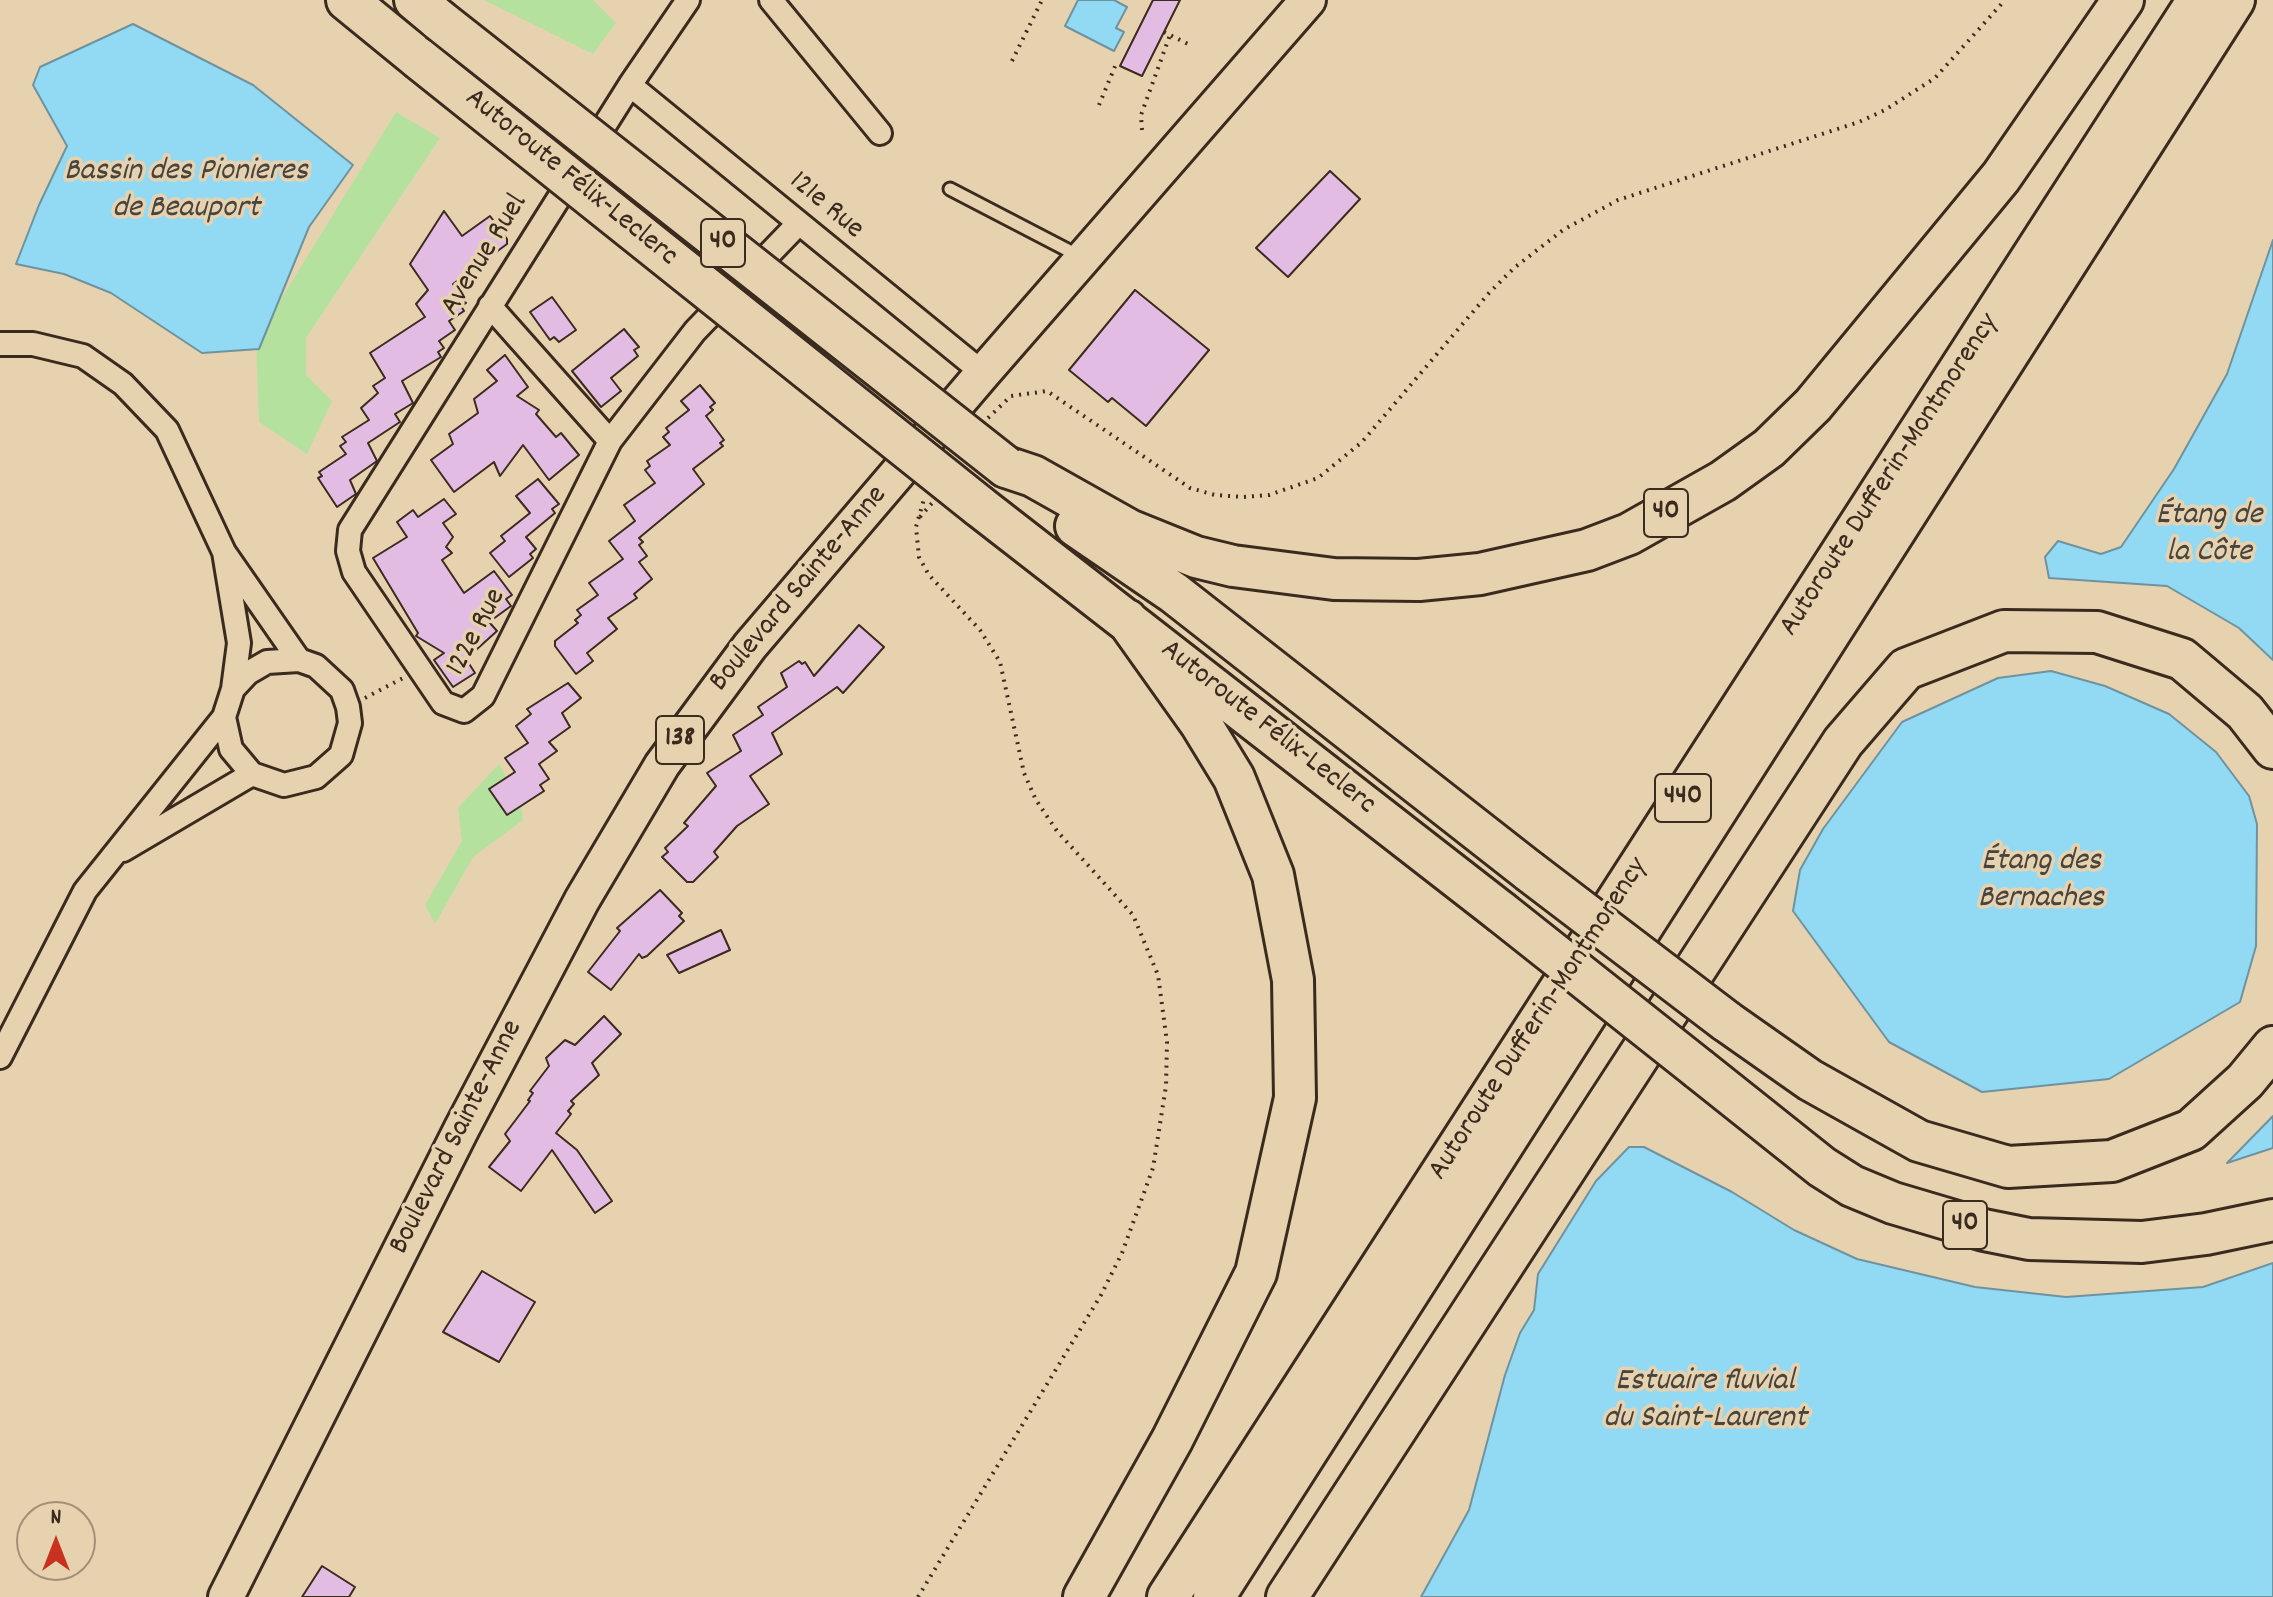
<!DOCTYPE html>
<meta charset="utf-8">
<style>
body{margin:0}
#map{position:relative;width:2273px;height:1597px;overflow:hidden;background:#e7d2b0;font-family:Dekko,sans-serif}
canvas{display:block}
.north{position:absolute;left:16px;top:1501px;width:80px;height:80px;box-sizing:border-box;background:#e7d2b0;border:2px solid #a28f76;border-radius:50%;rotate:0deg;font-size:22px;font-weight:700;line-height:32px;text-align:center;color:#3b2a1e}
.north::after{content:'';display:block;margin:auto;width:28px;height:36px;background:#c8321e;clip-path:polygon(50% 0,100% 100%,50% 72%,0 100%)}
</style>
<div id="map">
<canvas width="2273" height="1597"></canvas>
<div class="north">N</div>
</div>
<script>
const ctx = document.querySelector('canvas').getContext('2d');
ctx.lineJoin = 'round';
function fillPath(path, color) { ctx.fillStyle = color; ctx.fill(path, 'evenodd'); }
const poly = rows => new Path2D(rows.map(r => 'M' + r).join(''));
function strokePath(path, color, width, dash) { ctx.strokeStyle = color; ctx.lineWidth = width; ctx.lineCap = dash ? 'butt' : 'round'; ctx.setLineDash(dash || []); ctx.stroke(path); }
function label(font, color, halo, rows, align = 'center') {
  ctx.font = font + ' Dekko,sans-serif'; ctx.lineWidth = 7; ctx.setLineDash([]); ctx.textBaseline = 'middle'; ctx.strokeStyle = halo; ctx.fillStyle = color; for (const [text, x, y, turn = 0] of rows) {
    ctx.save(); ctx.translate(x, y); ctx.rotate((+turn || 0) * Math.PI / 180); ctx.textAlign = isNaN(turn) ? turn : align; if (halo) ctx.strokeText(text, 0, 0); ctx.fillText(text, 0, 0); ctx.restore();
  }
}
fillPath(poly([
 [484,0,593,0,616,23,593,54],
 [396,112,440,138,306,338,306,375,332,401,307,454,259,422,256,340],
 [499,764,521,805,523,820,473,857,435,924,425,905,462,841,458,808]
]), '#b5e19f');
const water = poly([
 [1078,0,1114,0,1127,7,1116,28,1124,32,1114,51,1065,26,1078,0],
 [133,24,253,85,353,165,309,227,259,349,202,353,111,293,64,274,16,264,39,205,67,146,33,85,40,67,133,24],
 [2273,240,2273,660,2239,628,2167,586,2049,578,2045,557,2058,541,2101,554,2121,547,2174,469,2227,374,2273,240],
 [2051,671,2105,686,2169,714,2216,752,2249,796,2257,824,2256,946,2240,1002,2109,1079,1982,1092,1889,1042,1793,911,1800,870,1823,829,1902,722,1998,678,2051,671],
 [2273,1116,2273,1148,2227,1163,2273,1116],
 [1629,1147,1644,1147,1732,1192,1794,1230,1857,1259,1975,1287,2066,1297,2203,1287,2273,1263,2273,1597,1421,1597,1469,1510,1505,1375,1520,1333,1534,1310,1538,1274,1596,1181,1629,1147]
]);
fillPath(water, '#92d9f3');
strokePath(water, '#6f939e', 2);
const building = poly([
 [1153,0,1180,0,1142,76,1120,66,1153,0],
 [1330,171,1360,199,1288,277,1256,248,1330,171],
 [444,211,462,236,490,216,507,239,507,244,453,284,466,303,461,306,464,311,449,321,455,330,439,341,444,348,438,352,441,357,402,381,413,403,395,414,400,422,368,443,377,461,350,480,356,494,337,507,318,478,322,476,319,472,346,454,340,446,346,442,342,437,369,420,361,408,378,393,373,386,385,378,370,353,425,317,416,304,428,290,410,264,444,211],
 [1135,290,1209,350,1146,426,1112,398,1108,402,1069,370,1135,290],
 [552,297,576,330,559,342,554,337,550,340,530,312,552,297],
 [624,329,639,347,634,350,638,356,611,378,621,391,601,407,572,371,624,329],
 [505,355,528,387,517,396,539,410,536,414,556,437,561,433,579,455,549,480,523,445,500,476,494,462,454,492,431,460,453,444,449,434,478,413,474,399,497,381,487,370,505,355],
 [700,385,715,403,710,407,713,410,706,416,724,440,720,443,723,446,693,469,704,484,639,538,643,542,639,545,647,556,639,562,652,579,634,594,637,598,608,618,617,629,587,653,593,661,576,674,555,646,555,641,578,623,575,620,581,615,577,610,598,595,589,583,623,559,609,541,635,521,624,505,655,483,645,470,650,466,647,461,670,445,663,437,669,432,666,428,689,410,681,401,700,385],
 [538,479,559,504,552,509,555,513,526,537,536,549,530,554,533,558,509,577,490,553,505,541,501,536,530,513,516,496,538,479],
 [444,499,456,514,443,523,453,537,446,547,452,553,442,560,464,593,494,571,512,595,506,599,511,606,489,622,497,631,466,659,475,673,453,687,434,660,444,653,416,636,418,633,373,558,407,537,397,522,413,510,418,517,444,499],
 [859,625,884,647,843,693,837,687,772,733,782,754,750,776,769,804,737,826,714,852,718,857,693,882,687,882,662,857,668,852,665,848,688,826,684,823,716,786,707,773,741,751,733,735,763,715,758,707,787,687,781,673,799,661,802,664,805,662,814,676,859,625],
 [568,683,581,698,562,713,570,727,549,742,557,751,539,764,549,779,540,785,544,791,507,815,489,789,515,772,505,758,528,743,516,726,531,714,527,709,568,683],
 [660,890,682,913,679,916,684,921,647,956,642,958,639,954,611,990,588,972,620,931,617,928,660,890],
 [721,930,730,950,679,973,667,955,721,930],
 [604,1016,621,1034,592,1063,599,1075,571,1101,574,1104,568,1111,571,1114,556,1133,577,1150,612,1201,595,1213,552,1150,521,1191,489,1167,510,1141,505,1134,530,1101,528,1100,533,1093,530,1091,549,1066,546,1058,565,1040,575,1045,604,1016],
 [482,1271,535,1302,499,1362,443,1332,482,1271],
 [322,1566,355,1587,349,1597,302,1597,322,1566]
]);
fillPath(building, '#e3bce4');
strokePath(building, '#3b2a1e', 2);
const service = poly([
 [950,189,1079,256]
]);
const minor = poly([
 [688,0,630,85,350,530,348,551,354,572,443,703,464,711,483,696,610,441,695,331,798,224],
 [771,0,880,133],
 [630,85,983,373],
 [490,306,610,441],
 [0,344,33,344,83,356,123,384,167,430,224,552,299,660],
 [224,552,239,643,233,689,224,717,231,749,252,774,284,785,316,777,341,755,350,723,348,707,342,690,316,666,299,660,267,662,248,673,233,689],
 [123,850,252,774],
 [0,1057,85,891,224,717]
]);
const primary = poly([
 [226,1597,462,1128,582,900,662,765,750,646,983,373,1308,0]
]);
const motorway = poly([
 [347,0,418,58],
 [415,0,439,20],
 [1006,467,1033,476,1129,530,1196,557,1233,566,1334,579,1419,580,1480,574,1587,550,1629,534,1723,481,1769,448,1813,405,2001,177,2123,0],
 [979,506,1501,912],
 [1076,526,1174,593,1529,871],
 [1726,1021,1810,1080,1919,1141,2008,1167,2112,1161,2191,1130,2245,1081,2273,1047],
 [1699,1069,1822,1167,1852,1186,1893,1203,1984,1230,2029,1239,2142,1242,2206,1234,2273,1220],
 [1084,1597,1172,1440,1256,1273,1295,1098,1293,980,1273,875,1234,778,1201,724,1127,620],
 [1168,1597,2198,0],
 [1214,1597,2234,0],
 [1287,1597,1843,742,1906,669,2004,631,2097,632,2182,659,2245,712,2273,748]
]);
strokePath(service, '#3b2a1e', 17);
strokePath(minor, '#3b2a1e', 28);
strokePath(primary, '#3b2a1e', 40);
strokePath(motorway, '#3b2a1e', 46);
strokePath(poly([
 [1164,32,1192,46],
 [1012,61,1042,0],
 [1099,105,1116,64],
 [1142,130,1141,115,1170,35],
 [988,418,1011,396,1047,391,1190,488,1215,495,1244,497,1269,495,1318,478,1362,442,1489,293,1514,268,1563,230,1618,200,1859,122,1885,110,1935,78,2005,0],
 [920,517,932,503],
 [365,698,403,678],
 [918,1597,1101,1295,1122,1253,1153,1168,1166,1086,1167,1042,1158,975,1133,915,1057,831,1036,800,1024,773,1000,662,980,630,929,575,919,557,916,527,924,499]
]), '#3b2a1e', 4, [2, 6]);
strokePath(service, '#e7d2b0', 11);
strokePath(minor, '#e7d2b0', 22);
strokePath(primary, '#e7d2b0', 34);
strokePath(motorway, '#e7d2b0', 40);
const motorwayBridge = poly([
 [439,20,1006,467],
 [418,58,979,506],
 [1529,871,1726,1021],
 [1501,912,1699,1069]
]);
strokePath(motorwayBridge, '#3b2a1e', 46, []);
strokePath(motorwayBridge, '#e7d2b0', 40);
for (const [x, y, w] of [
 [723,243,44],
 [1666,513,44],
 [680,740,48],
 [1683,798,56],
 [1965,1225,44]
]) { const box = new Path2D(); box.roundRect(x - w / 2, y - 24, w, 48, 6); ctx.fillStyle = '#e7d2b0'; ctx.fill(box); strokePath(box, '#3b2a1e', 2); }
label('bold 28px', '#3b2a1e', null, [
 ["40",723,243],
 ["40",1666,513],
 ["138",680,740],
 ["440",1683,798],
 ["40",1965,1225]
]);
label('30px', '#3b2a1e', '#e7d2b0', [
 ["Autoroute Félix-Leclerc",570,179,39],
 ["121e Rue",825,207,40],
 ["Avenue Ruel",486,256,-58],
 ["Autoroute Dufferin-Montmorency",1891,476,-57],
 ["Boulevard Sainte-Anne",800,590,-50],
 ["122e Rue",478,633,-62],
 ["Autoroute Félix-Leclerc",1267,729,38],
 ["Autoroute Dufferin-Montmorency",1540,1020,-57],
 ["Boulevard Sainte-Anne",458,1138,-63]
]);
label('italic 32px', '#48443e', '#e7d2b0', [
 ["Bassin des Pionieres",186,174],
 ["de Beauport",186,211],
 ["Étang de",2209,518],
 ["la Côte",2209,555],
 ["Étang des",2041,864],
 ["Bernaches",2041,901],
 ["Estuaire fluvial",1705,1384],
 ["du Saint-Laurent",1705,1421]
]);
</script>
